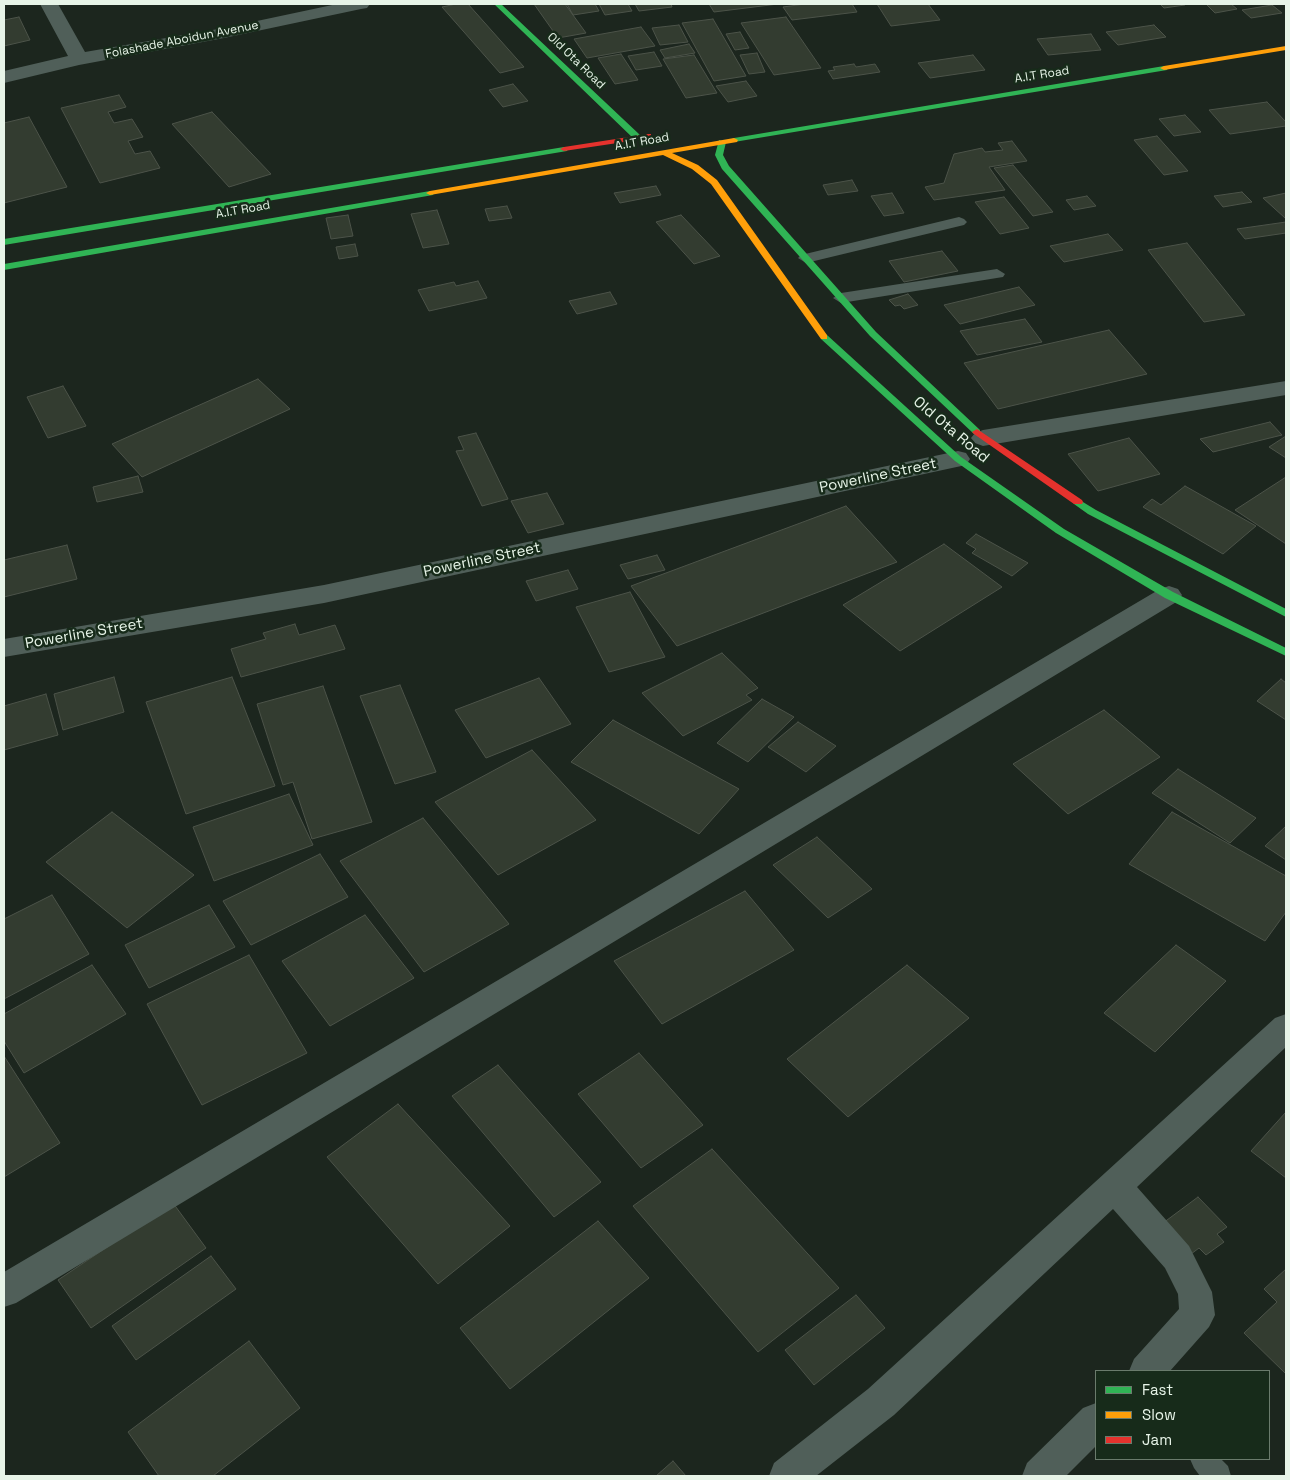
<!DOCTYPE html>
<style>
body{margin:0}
#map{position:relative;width:1290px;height:1480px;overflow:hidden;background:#1c261e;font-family:"Space Grotesk",sans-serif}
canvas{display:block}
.frame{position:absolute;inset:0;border:5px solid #e7f4e8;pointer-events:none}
.legend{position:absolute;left:1095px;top:1370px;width:175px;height:90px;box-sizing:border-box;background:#172b1a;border:1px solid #6a7b6c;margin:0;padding:6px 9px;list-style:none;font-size:15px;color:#e7f4e8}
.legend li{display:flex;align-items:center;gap:10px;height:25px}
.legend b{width:25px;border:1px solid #6a7b6c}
</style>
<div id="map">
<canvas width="1290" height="1480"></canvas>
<div class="frame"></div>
<ul class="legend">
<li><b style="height:6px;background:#30b455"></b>Fast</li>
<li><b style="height:6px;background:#ff9f0a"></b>Slow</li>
<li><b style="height:6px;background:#e5322d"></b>Jam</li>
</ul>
</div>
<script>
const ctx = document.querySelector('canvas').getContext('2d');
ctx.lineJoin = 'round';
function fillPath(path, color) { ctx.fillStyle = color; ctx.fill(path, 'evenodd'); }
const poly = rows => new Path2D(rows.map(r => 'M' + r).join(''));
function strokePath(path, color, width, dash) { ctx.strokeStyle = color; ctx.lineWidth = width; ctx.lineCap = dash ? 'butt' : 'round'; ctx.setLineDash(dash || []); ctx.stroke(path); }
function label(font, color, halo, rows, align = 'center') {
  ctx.font = font + ' "Space Grotesk",sans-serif'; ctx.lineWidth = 5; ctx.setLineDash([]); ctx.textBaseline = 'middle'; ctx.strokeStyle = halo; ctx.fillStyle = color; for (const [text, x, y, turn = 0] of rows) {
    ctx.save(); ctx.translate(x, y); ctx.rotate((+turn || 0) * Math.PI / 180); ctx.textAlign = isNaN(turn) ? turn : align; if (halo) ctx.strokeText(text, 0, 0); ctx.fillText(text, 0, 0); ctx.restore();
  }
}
const building = poly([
 [456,4,468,4,524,67,500,73,442,7,456,4],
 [534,4,565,4,586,33,558,38,534,4],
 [567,4,595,4,599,11,573,15,567,4],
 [599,4,628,4,632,11,605,15,599,4],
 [635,4,671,4,672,7,639,11,635,4],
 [709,4,778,4,714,12,709,4],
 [805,4,852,4,857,12,792,20,783,7,805,4],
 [877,4,928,4,940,20,891,26,877,4],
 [1160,4,1184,4,1185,5,1164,8,1160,4],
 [1206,4,1231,4,1237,9,1215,13,1206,4],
 [1272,5,1282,13,1251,18,1242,10,1272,5],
 [19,17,30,40,4,46,4,20,19,17],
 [786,17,821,68,774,75,741,23,786,17],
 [713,19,746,76,714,81,682,23,713,19],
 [679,25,688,42,660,45,652,28,679,25],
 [1154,25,1166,37,1118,45,1106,32,1154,25],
 [641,27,655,46,587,58,574,39,641,27],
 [740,32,749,48,735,50,726,34,740,32],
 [1091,34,1101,50,1048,55,1037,39,1091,34],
 [689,44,695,53,665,58,660,50,689,44],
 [654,52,662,66,636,70,628,56,654,52],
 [757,53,765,72,749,74,740,55,757,53],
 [621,54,638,80,615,84,598,58,621,54],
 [694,55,717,93,686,98,663,59,694,55],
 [973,55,985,70,930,78,918,63,973,55],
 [854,64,856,67,875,64,880,72,833,79,828,71,835,70,833,67,854,64],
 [746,81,757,96,728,102,716,86,746,81],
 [513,84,528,101,503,107,489,90,513,84],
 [119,95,126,107,108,112,114,123,132,119,143,137,128,141,135,154,150,151,160,168,100,183,61,108,119,95],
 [1267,102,1286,122,1286,126,1230,134,1209,110,1267,102],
 [212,112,271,174,229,187,172,124,212,112],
 [1185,115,1201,132,1174,136,1159,119,1185,115],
 [29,117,67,187,4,203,4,123,29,117],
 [1157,136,1188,171,1164,175,1134,140,1157,136],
 [1012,141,1027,161,989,167,1005,190,934,200,925,187,944,183,954,154,982,148,985,152,1003,150,998,143,1012,141],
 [1013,165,1053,212,1033,216,994,168,1013,165],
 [852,180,858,191,828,195,823,185,852,180],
 [656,186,661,195,620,203,614,193,656,186],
 [1242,192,1252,202,1223,207,1214,196,1242,192],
 [892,193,904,213,884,216,871,196,892,193],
 [1286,193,1286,218,1285,218,1263,198,1286,193],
 [1087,196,1096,206,1074,210,1066,200,1087,196],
 [1004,197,1029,228,1000,234,975,202,1004,197],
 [507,206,512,218,489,221,485,209,507,206],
 [437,210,449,244,423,248,411,214,437,210],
 [348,215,353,236,331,239,326,218,348,215],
 [681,215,720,256,694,264,656,222,681,215],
 [1286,222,1286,233,1245,239,1237,229,1286,222],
 [1108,234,1123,250,1064,262,1050,246,1108,234],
 [1187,243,1245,315,1204,322,1148,250,1187,243],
 [355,244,358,256,339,259,336,247,355,244],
 [942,251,958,271,904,282,889,261,942,251],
 [478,281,487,298,429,311,418,290,454,282,456,286,478,281],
 [1019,287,1035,305,960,324,944,305,1019,287],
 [610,292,617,304,577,314,569,301,610,292],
 [908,294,918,305,904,309,900,305,895,306,889,300,908,294],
 [1025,319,1042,342,977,355,960,331,1025,319],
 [1109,330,1147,374,998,409,964,363,1109,330],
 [258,379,290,409,142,477,112,444,258,379],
 [63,386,86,426,48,438,27,397,63,386],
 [1270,422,1282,435,1213,452,1200,439,1270,422],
 [476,433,508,499,482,506,456,451,464,450,458,437,476,433],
 [1286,436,1286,458,1269,447,1286,436],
 [1129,438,1160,474,1098,491,1068,454,1129,438],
 [138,476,143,492,97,502,93,487,138,476],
 [1286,477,1286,544,1235,510,1286,477],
 [1185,486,1256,526,1223,554,1143,507,1152,499,1161,505,1185,486],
 [547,493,564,524,528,533,511,501,547,493],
 [846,506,897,562,677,646,631,586,846,506],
 [976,534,1028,563,1012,576,972,553,976,549,966,543,976,534],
 [944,544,1002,587,900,651,843,605,944,544],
 [67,545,77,579,4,597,4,560,67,545],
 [657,555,665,570,628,579,620,565,657,555],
 [568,570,578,589,536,601,526,581,568,570],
 [630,592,665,657,609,672,576,607,630,592],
 [295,624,299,635,335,625,345,649,241,677,231,649,266,639,263,633,295,624],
 [722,653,758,688,746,695,752,700,683,736,642,693,722,653],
 [114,677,124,712,63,730,54,694,114,677],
 [232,677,275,786,186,814,146,702,232,677],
 [539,678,571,724,486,758,455,710,539,678],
 [1281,679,1286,683,1286,720,1257,701,1281,679],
 [400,685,436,772,395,784,360,696,400,685],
 [323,686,372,822,312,839,293,782,283,785,257,704,323,686],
 [46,694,58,735,4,750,4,706,46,694],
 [762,699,794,717,748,762,717,743,762,699],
 [1104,710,1160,757,1068,814,1013,764,1104,710],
 [613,720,739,789,699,834,571,762,613,720],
 [798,722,836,746,806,772,768,747,798,722],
 [532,750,596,820,498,875,435,802,532,750],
 [1178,769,1256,818,1230,843,1152,793,1178,769],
 [289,794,313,845,214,881,193,827,289,794],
 [112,812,194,875,127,928,46,862,112,812],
 [1172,812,1286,876,1286,912,1265,941,1129,864,1172,812],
 [423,818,509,924,424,972,340,861,423,818],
 [1286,826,1286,860,1265,846,1286,826],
 [817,837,872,889,828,918,773,865,817,837],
 [320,854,348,897,251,945,223,901,320,854],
 [745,891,794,950,662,1024,614,961,745,891],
 [52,895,89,954,4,999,4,919,52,895],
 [209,905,235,947,149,988,125,945,209,905],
 [365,915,414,978,330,1026,282,961,365,915],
 [1176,945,1226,981,1155,1052,1104,1013,1176,945],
 [249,955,307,1053,202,1105,147,1004,249,955],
 [92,965,126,1014,24,1073,4,1041,4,1014,92,965],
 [907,965,969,1018,848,1117,787,1059,907,965],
 [639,1053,703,1125,641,1168,578,1094,639,1053],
 [4,1056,60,1143,4,1177,4,1056],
 [498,1065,601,1182,554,1217,452,1096,498,1065],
 [398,1104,510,1226,438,1284,327,1157,398,1104],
 [1286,1112,1286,1178,1251,1151,1286,1112],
 [712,1149,839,1288,758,1352,633,1206,712,1149],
 [1198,1197,1227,1227,1217,1234,1224,1242,1206,1255,1199,1248,1191,1254,1163,1223,1198,1197],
 [173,1203,206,1248,91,1328,58,1280,173,1203],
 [598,1221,649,1278,510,1389,460,1328,598,1221],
 [211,1256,236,1289,136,1360,112,1326,211,1256],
 [1286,1269,1286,1374,1244,1333,1277,1302,1264,1289,1286,1269],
 [856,1295,885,1328,814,1385,785,1350,856,1295],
 [249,1341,300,1408,213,1476,159,1476,128,1432,249,1341],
 [673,1461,686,1476,656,1476,673,1461]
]);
fillPath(building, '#333c30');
strokePath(building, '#4c5349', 1);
fillPath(poly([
 [959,217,964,219,967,222,964,225,806,263,798,258,801,255,959,217],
 [997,269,1005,274,1003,277,841,303,833,298,841,293,997,269],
 [1190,1459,1221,1459,1228,1466,1231,1476,1200,1476,1194,1468,1190,1459]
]), '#505f59');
fillPath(poly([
 [40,4,58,4,85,52,224,28,337,4,370,4,367,8,361,9,224,38,79,65,4,83,4,71,68,56,40,4],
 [1286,381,1286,395,983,446,975,443,971,438,975,433,983,430,1286,381],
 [958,451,966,453,970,459,966,465,324,603,4,657,4,639,324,585,958,451],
 [1169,586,1178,589,1182,595,1178,601,16,1303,4,1307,4,1272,1160,589,1169,586],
 [1286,1014,1286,1047,1137,1187,1189,1246,1212,1292,1215,1315,1209,1327,1170,1371,1129,1371,1134,1359,1179,1309,1178,1294,1165,1268,1113,1209,894,1415,816,1476,769,1476,774,1463,868,1389,1275,1018,1286,1014],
 [1096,1403,1096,1446,1066,1476,1022,1476,1027,1463,1083,1408,1096,1403]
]), '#505f59');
fillPath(poly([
 [494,4,501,4,640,135,640,139,634,139,494,4],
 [1164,66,1168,68,1167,70,734,142,730,140,734,138,1164,66],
 [719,140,726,142,723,155,729,166,876,332,980,430,980,434,974,434,870,336,722,169,715,155,719,140],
 [564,147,568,149,567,151,4,245,4,239,564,147],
 [430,191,434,193,433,195,4,270,4,264,430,191],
 [824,334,827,335,961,457,1064,529,1173,592,1286,648,1286,656,1165,598,1056,533,955,461,821,339,821,335,824,334],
 [1078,499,1096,510,1286,609,1286,617,1088,514,1074,504,1073,502,1078,499]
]), '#30b455');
fillPath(poly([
 [1286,46,1286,50,1164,70,1160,68,1164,66,1286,46],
 [734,138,738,140,737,142,672,153,698,165,717,180,827,335,827,339,821,339,711,184,692,169,663,155,430,195,426,193,430,191,734,138]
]), '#ff9f0a');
fillPath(poly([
 [648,134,651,134,651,138,564,151,560,149,564,147,648,134],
 [977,429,1082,500,1083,502,1082,504,1074,504,974,434,972,432,977,429]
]), '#e5322d');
label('12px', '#e7f4e8', '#172b1a', [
 ["Folashade Aboidun Avenue",182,40,-11],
 ["Old Ota Road",576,61,44],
 ["A.I.T Road",1042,75,-9],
 ["A.I.T Road",642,142,-10],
 ["A.I.T Road",243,210,-10]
]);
label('15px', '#e7f4e8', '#172b1a', [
 ["Old Ota Road",951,430,40],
 ["Powerline Street",878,476,-12],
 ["Powerline Street",482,560,-12],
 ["Powerline Street",84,634,-10]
]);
</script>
